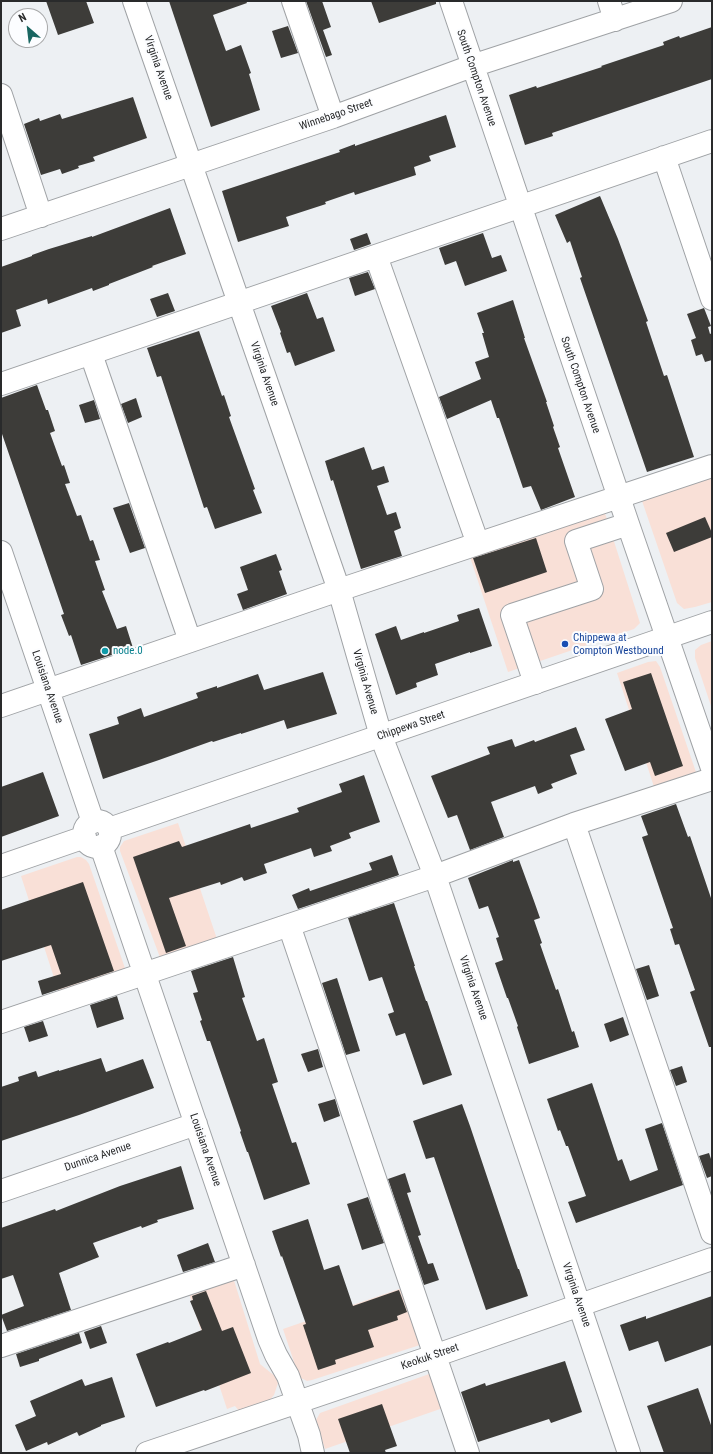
<!DOCTYPE html>
<style>
body{margin:0}
#map{position:relative;width:713px;height:1454px;overflow:hidden;background:#edf0f3;font-family:"Roboto Condensed",sans-serif}
canvas{display:block}
.frame{position:absolute;inset:0;border:2px solid #292a2b;pointer-events:none}
.north{position:absolute;left:8px;top:8px;width:40px;height:40px;box-sizing:border-box;background:#fcfdff;border:1px solid #a8a9aa;border-radius:50%;rotate:332deg;font-size:11px;font-weight:700;line-height:16px;text-align:center;color:#292a2b}
.north::after{content:'';display:block;margin:auto;width:14px;height:18px;background:#196661;clip-path:polygon(50% 0,100% 100%,50% 72%,0 100%)}
</style>
<div id="map">
<canvas width="713" height="1454"></canvas>
<div class="frame"></div>
<div class="north">N</div>
</div>
<script>
const ctx = document.querySelector('canvas').getContext('2d');
ctx.lineJoin = 'round';
function fillPath(path, color) { ctx.fillStyle = color; ctx.fill(path, 'evenodd'); }
const poly = rows => new Path2D(rows.map(r => 'M' + r).join(''));
function strokePath(path, color, width, dash) { ctx.strokeStyle = color; ctx.lineWidth = width; ctx.lineCap = dash ? 'butt' : 'round'; ctx.setLineDash(dash || []); ctx.stroke(path); }
function label(font, color, halo, rows, align = 'center') {
  ctx.font = font + ' "Roboto Condensed",sans-serif'; ctx.lineWidth = 4; ctx.setLineDash([]); ctx.textBaseline = 'middle'; ctx.strokeStyle = halo; ctx.fillStyle = color; for (const [text, x, y, turn = 0] of rows) {
    ctx.save(); ctx.translate(x, y); ctx.rotate((+turn || 0) * Math.PI / 180); ctx.textAlign = isNaN(turn) ? turn : align; if (halo) ctx.strokeText(text, 0, 0); ctx.fillText(text, 0, 0); ctx.restore();
  }
}
fillPath(poly([
 [712,475,712,602,695,607,684,609,677,603,641,498],
 [604,510,640,623,634,629,508,672,469,554],
 [712,641,712,709,695,658,695,650,701,645],
 [656,661,660,667,698,778,656,793,617,673,648,662],
 [178,823,218,942,161,960,120,851,120,847,124,841],
 [77,857,81,857,86,860,89,864,127,974,60,996,21,876],
 [232,1274,260,1364,276,1377,278,1383,274,1395,268,1402,239,1411,235,1406,227,1409,187,1288],
 [405,1287,423,1344,312,1380,307,1381,301,1378,298,1374,283,1329],
 [432,1373,443,1408,325,1449,316,1420,320,1413]
]), '#f9e0d7');
fillPath(poly([
 [46,1,86,1,94,23,58,35],
 [169,1,246,1,247,3,213,15,226,51,241,45,251,73,249,74,260,110,211,127],
 [306,1,322,1,331,27,323,30,332,55,326,57],
 [371,1,436,1,436,4,379,23],
 [288,26,298,53,281,58,272,31],
 [712,27,712,79,552,133,553,136,525,145,509,95,536,86,537,88,602,67,601,66,664,45,663,42,679,36,680,38],
 [133,97,147,138,93,157,95,161,78,166,79,168,62,174,60,169,41,175,24,124,39,118,40,121,60,114,62,119],
 [446,115,456,147,429,156,431,161,414,167,416,175,355,195,354,192,325,202,326,204,286,217,289,226,238,242,222,191,340,152,339,150,355,144,355,146],
 [600,196,618,239,648,321,646,322,664,376,667,375,694,457,647,472,580,278,582,277,570,241,567,243,555,215],
 [170,208,186,254,152,266,153,267,109,284,109,285,93,291,92,288,48,304,47,299,16,310,21,326,1,333,1,267,32,256,32,255,49,249,92,236,92,237],
 [367,233,371,244,354,250,350,239],
 [483,233,492,258,501,255,507,271,465,286,456,261,445,265,439,248],
 [368,272,375,289,355,296,349,278],
 [168,293,175,311,157,317,150,299],
 [307,293,317,319,323,317,335,351,295,366,290,352,287,353,280,333,281,332,271,306],
 [513,300,525,338,524,338,547,402,546,402,554,426,553,427,560,447,558,448,575,497,541,510,531,486,523,488,499,418,497,418,491,400,447,419,439,397,481,379,475,362,489,357,482,333,484,333,477,313],
 [704,308,711,326,708,327,710,334,712,333,712,360,705,362,702,354,696,356,691,340,696,338,687,314],
 [199,331,222,396,224,395,231,416,229,417,255,489,253,490,262,513,215,529,207,507,204,508,161,376,157,377,147,348],
 [37,385,46,410,48,410,55,431,50,433,62,466,64,465,70,483,65,484,77,516,81,515,90,541,93,540,100,560,95,561,105,590,102,591,117,629,126,626,133,648,81,665,71,635,69,636,61,615,64,614,1,431,1,398],
 [136,398,142,417,128,423,121,404],
 [94,400,100,419,85,423,79,405],
 [364,447,372,470,384,466,389,482,377,486,387,515,396,512,401,528,394,531,402,556,361,569,333,480,331,481,325,461],
 [129,503,145,548,130,553,113,508],
 [705,517,712,533,712,537,674,552,666,533],
 [536,538,547,572,485,593,473,558],
 [276,554,282,570,279,571,287,594,243,610,237,594,248,590,240,567],
 [479,608,492,646,470,653,470,652,435,664,438,675,416,683,417,687,396,695,375,634,396,626,401,640,424,632,424,633,459,621,457,615],
 [323,672,337,714,287,729,284,720,241,734,241,733,213,742,212,741,159,760,103,779,89,734,119,724,117,717,141,708,144,717,198,698,196,693,217,686,217,688,258,674,264,690],
 [651,673,683,766,655,776,650,762,625,771,605,719,632,709,623,682],
 [576,727,585,750,570,755,577,774,551,784,553,788,538,794,535,786,491,802,504,837,470,850,457,815,448,818,431,776,490,754,487,747,512,739,515,747,534,740,535,742],
 [43,772,59,816,1,837,1,787],
 [364,775,380,822,349,833,351,838,330,846,332,851,314,857,311,848,264,864,267,873,244,881,242,877,221,885,220,882,169,898,186,946,166,953,133,857,179,841,182,847,250,824,251,828,299,812,297,808,342,792,339,784],
 [676,804,688,837,690,836,712,901,712,1047,709,1047,690,992,695,990,679,944,675,945,670,929,673,928,642,837,648,835,641,816],
 [392,855,399,875,298,909,292,895,309,888,310,891,372,870,369,863],
 [513,860,513,862,519,860,534,901,540,918,534,920,542,943,540,944,556,990,558,989,572,1032,574,1031,579,1047,529,1064,517,1027,518,1026,508,998,507,998,495,963,503,960,496,938,499,937,488,906,479,909,468,878],
 [83,882,114,971,42,995,38,981,61,974,51,945,1,961,1,910],
 [394,903,415,966,414,966,426,1001,427,1001,452,1075,423,1085,405,1033,396,1036,388,1014,394,1012,382,977,369,981,348,918],
 [233,957,245,997,242,998,257,1041,264,1038,278,1082,272,1084,292,1143,296,1142,310,1184,264,1200,248,1152,247,1152,240,1132,241,1131,230,1099,210,1041,207,1041,200,1021,202,1020,193,993,198,992,191,971],
 [649,965,659,996,647,1000,636,969],
 [337,978,360,1051,346,1055,322,983],
 [117,996,124,1019,97,1028,90,1005],
 [623,1017,629,1035,610,1042,604,1024],
 [43,1021,48,1036,29,1042,24,1027],
 [318,1049,323,1067,308,1072,301,1054],
 [101,1058,106,1072,143,1059,154,1088,79,1115,1,1141,1,1087,19,1081,18,1077,36,1071,38,1077,59,1070,59,1071],
 [682,1066,687,1082,676,1086,670,1070],
 [592,1083,618,1161,622,1159,630,1181,658,1170,645,1129,662,1123,683,1185,576,1223,568,1202,586,1196,568,1146,566,1146,560,1130,558,1131,547,1099],
 [335,1099,340,1116,324,1122,318,1104],
 [462,1104,470,1126,518,1269,519,1269,528,1296,486,1310,434,1157,426,1159,413,1121],
 [709,1153,712,1162,712,1176,707,1178,699,1156],
 [181,1166,194,1209,157,1220,158,1222,142,1228,141,1226,93,1243,99,1257,59,1273,71,1310,7,1331,1,1315,24,1306,13,1275,1,1279,1,1228,55,1209,56,1211,120,1186],
 [405,1173,411,1192,407,1193,421,1235,418,1236,428,1264,433,1263,439,1280,424,1285,388,1179],
 [368,1197,384,1243,362,1250,347,1204],
 [308,1219,324,1270,339,1265,353,1306,399,1290,407,1312,397,1316,398,1320,368,1330,374,1347,335,1360,336,1364,318,1370,303,1325,306,1324,282,1256,281,1257,272,1231],
 [208,1243,215,1262,183,1272,177,1255],
 [206,1291,222,1331,233,1327,251,1373,205,1391,204,1390,156,1407,136,1354,168,1342,169,1343,202,1330,190,1301,193,1300,192,1296],
 [712,1296,712,1345,665,1362,658,1341,629,1351,620,1325,646,1316,646,1319],
 [101,1326,107,1343,90,1349,84,1332],
 [79,1333,82,1343,39,1359,39,1361,20,1367,16,1354],
 [565,1361,582,1412,551,1423,549,1419,478,1442,461,1392,485,1383,486,1386],
 [112,1377,125,1417,101,1425,101,1426,79,1436,77,1432,48,1445,47,1442,26,1451,15,1425,36,1416,30,1401,82,1379,85,1386],
 [698,1388,712,1428,712,1453,664,1453,647,1406],
 [382,1404,397,1446,385,1450,386,1453,350,1453,338,1419]
]), '#3d3c39');
const minor = poly([
 [134,1,339,590,381,736,435,876,629,1453],
 [293,1,333,117],
 [451,1,628,524,712,768],
 [609,1,615,20],
 [1,95,41,216],
 [664,157,712,299],
 [1,229,333,117,472,66,671,1],
 [376,256,478,544],
 [91,354,190,641],
 [1,384,712,141],
 [1,552,93,822],
 [535,683,512,615,592,589,576,541,628,524],
 [1,706,339,590,712,466],
 [574,824,712,1233],
 [101,846,269,1339,276,1355,288,1376,309,1435,313,1453],
 [289,925,468,1453],
 [1,1022,435,876,574,824,712,779],
 [1,1191,196,1124],
 [1,1346,244,1265],
 [147,1453,434,1356,712,1259]
]);
const major = poly([
 '84 834a13 13 0 1 1 26 0a13 13 0 1 1-26 0Z',
 [109,829,712,622],
 [1,866,85,837]
]);
strokePath(minor, '#9fa2a5', 24);
strokePath(major, '#9fa2a5', 24);
strokePath(minor, '#fff', 22);
strokePath(major, '#fff', 22);
for (const [x, y, r, color] of [
 [565,644,4,"#1a4fb4"],
 [105,651,4,"#0f9aa8"]
]) { const dot = new Path2D(); dot.arc(x, y, r, 0, 2 * Math.PI); ctx.fillStyle = color; ctx.fill(dot); strokePath(dot, '#fcfdff', 1.5); }
label('11px', '#292a2b', '#fcfdff', [
 ["Virginia Avenue",158,68,71],
 ["South Compton Avenue",476,78,71],
 ["Winnebago Street",336,115,-19],
 ["Virginia Avenue",264,374,71],
 ["South Compton Avenue",580,385,71],
 ["Virginia Avenue",365,682,74],
 ["Louisiana Avenue",47,687,71],
 ["Chippewa Street",411,726,-19],
 ["Virginia Avenue",473,988,71],
 ["Louisiana Avenue",205,1150,71],
 ["Dunnica Avenue",98,1157,-19],
 ["Virginia Avenue",576,1295,71],
 ["Keokuk Street",430,1357,-19]
]);
label('11px', '#164399', '#fcfdff', [
 ["Chippewa at",573,638],
 ["Compton Westbound",573,651]
], 'left');
label('11px', '#0d838f', '#fcfdff', [
 ["node.0",113,651]
], 'left');
</script>
